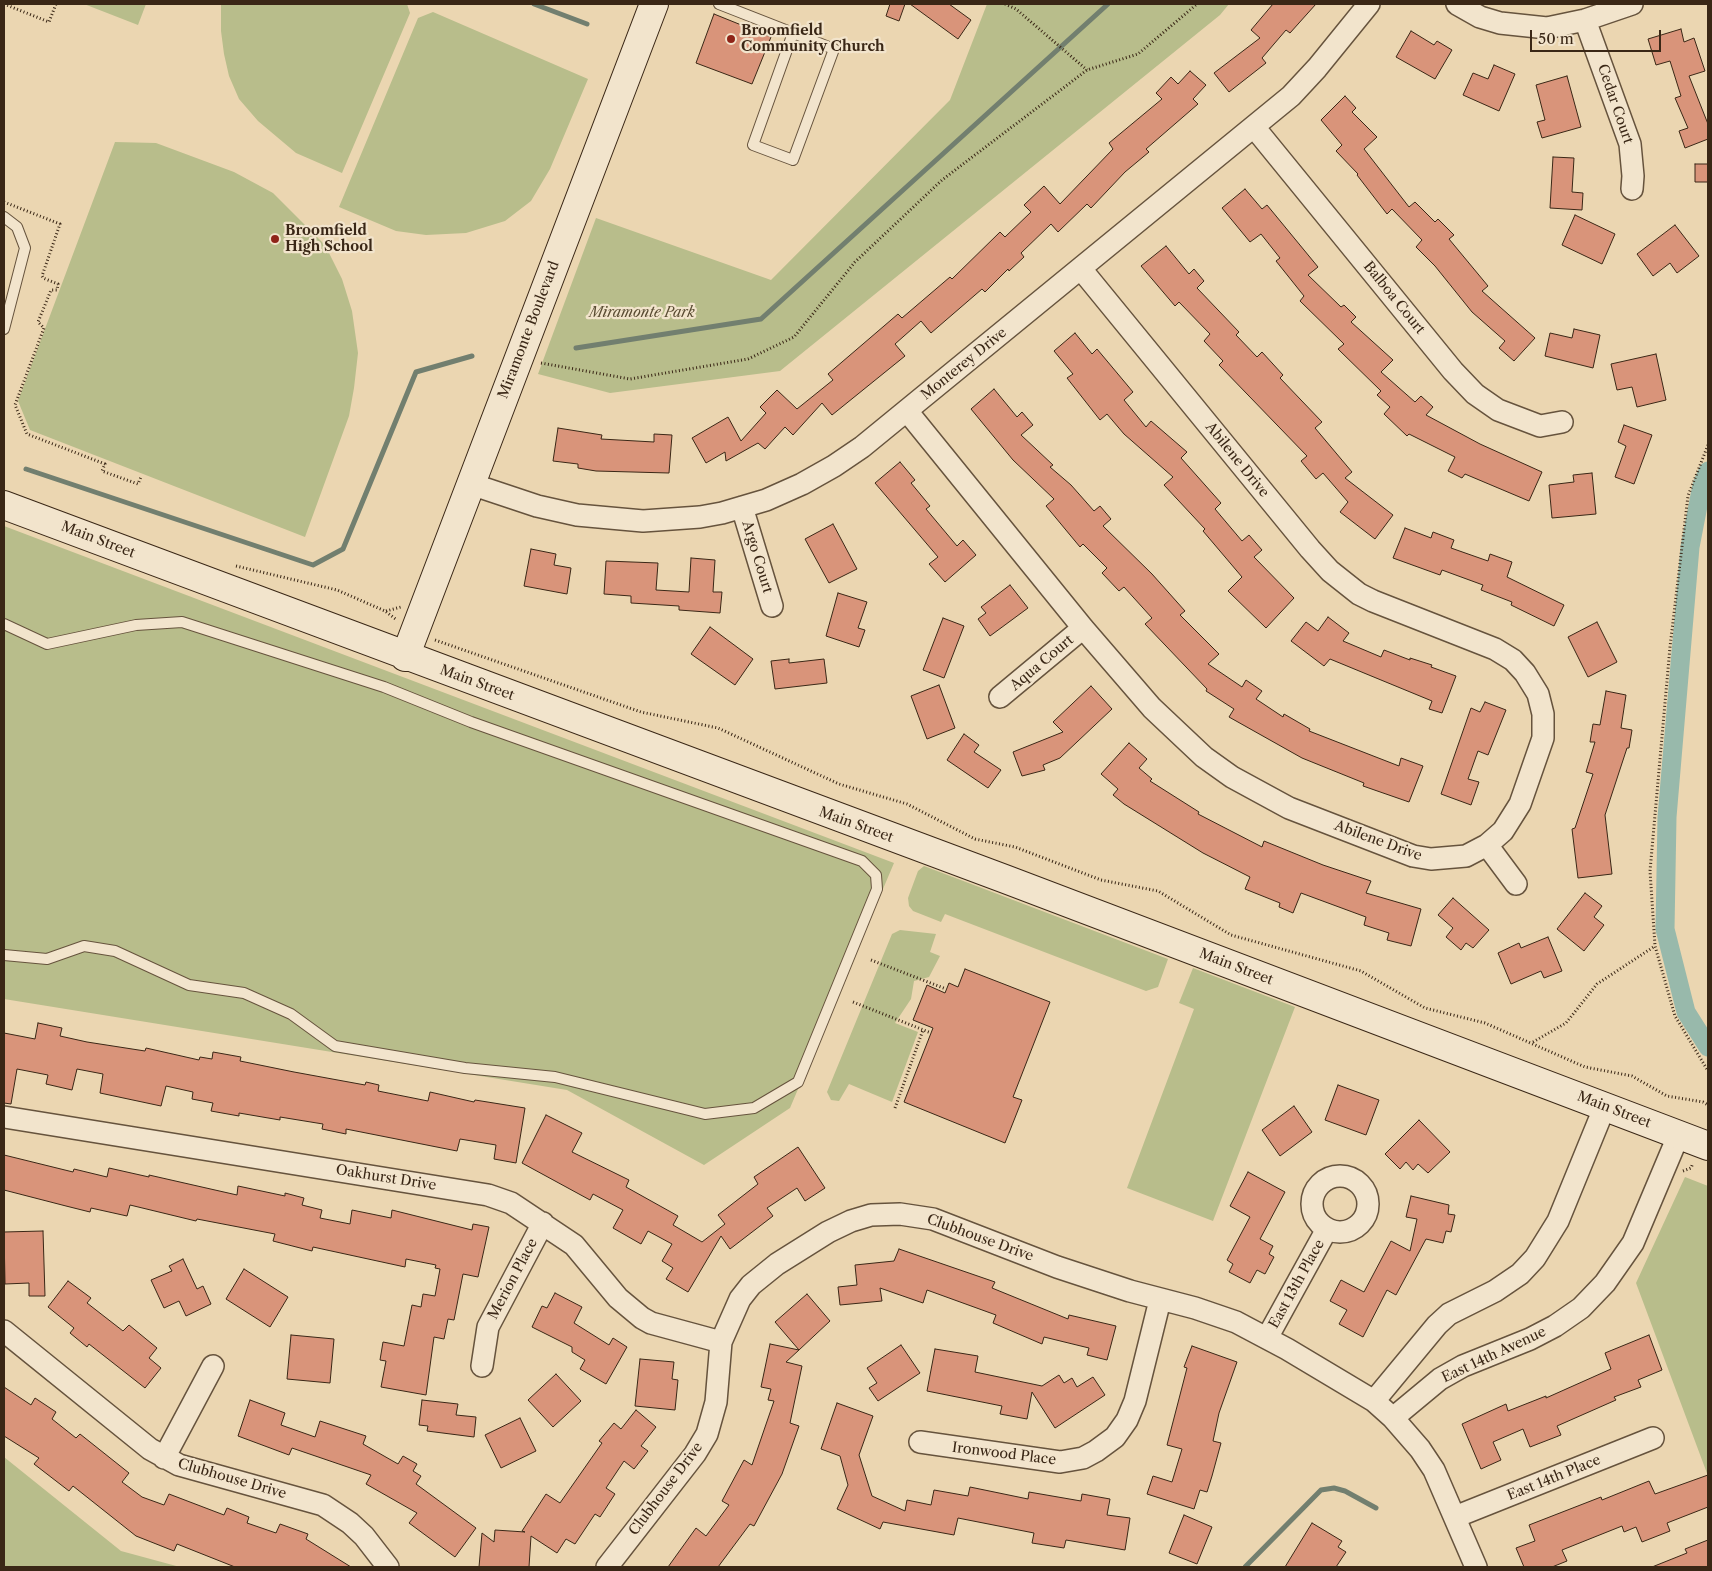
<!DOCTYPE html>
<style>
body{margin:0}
#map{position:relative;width:1712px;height:1571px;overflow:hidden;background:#ebd6b1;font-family:"Libre Caslon Text",serif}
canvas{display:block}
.frame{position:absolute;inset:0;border:5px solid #3a2716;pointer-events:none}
.scale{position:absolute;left:1530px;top:30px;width:131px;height:22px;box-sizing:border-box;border:2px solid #3a2716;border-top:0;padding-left:6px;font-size:15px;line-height:18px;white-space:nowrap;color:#3a2716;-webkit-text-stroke:4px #f2e4cc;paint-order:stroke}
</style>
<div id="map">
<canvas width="1712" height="1571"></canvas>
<div class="frame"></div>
<div class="scale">50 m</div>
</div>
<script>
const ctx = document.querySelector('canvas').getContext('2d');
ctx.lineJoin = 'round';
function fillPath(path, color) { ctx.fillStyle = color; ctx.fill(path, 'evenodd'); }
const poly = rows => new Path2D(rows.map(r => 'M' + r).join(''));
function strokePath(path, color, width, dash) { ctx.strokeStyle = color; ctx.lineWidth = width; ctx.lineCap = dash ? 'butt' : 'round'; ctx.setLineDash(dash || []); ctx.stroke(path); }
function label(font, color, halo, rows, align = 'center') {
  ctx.font = font + ' "Libre Caslon Text",serif'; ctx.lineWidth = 4.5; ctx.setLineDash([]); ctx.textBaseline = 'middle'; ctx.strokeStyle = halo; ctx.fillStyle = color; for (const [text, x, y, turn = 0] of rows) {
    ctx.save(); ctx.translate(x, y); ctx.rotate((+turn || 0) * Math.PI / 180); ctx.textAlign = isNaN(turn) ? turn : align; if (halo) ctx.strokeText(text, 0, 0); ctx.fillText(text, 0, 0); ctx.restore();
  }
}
fillPath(poly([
 [84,4,146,4,138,25],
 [221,4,407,4,410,13,342,173,296,153,258,121,239,99,229,76,224,54,221,31],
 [987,4,1229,4,1220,15,780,371,610,393,538,374,596,218,771,280,950,100],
 [433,12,588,79,550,169,531,201,505,221,466,233,426,235,396,231,339,207,418,18],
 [115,142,156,143,234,172,273,193,325,245,342,279,352,311,358,353,354,388,349,416,305,537,30,430,18,401],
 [4,526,894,863,790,1108,704,1165,567,1090,4,999],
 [924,866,1168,959,1158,987,1146,991,945,914,941,922,913,911,909,906,908,898,918,871],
 [900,930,936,934,930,952,940,956,929,977,914,981,911,999,895,1023,918,1032,892,1102,849,1084,839,1101,831,1100,827,1092,892,934],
 [1193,968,1295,1007,1213,1221,1127,1188,1194,1009,1179,1003],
 [1685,1177,1708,1186,1708,1476,1636,1283],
 [4,1457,121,1551,180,1567,4,1567]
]), '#b8bd8b');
strokePath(poly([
 [534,4,587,24],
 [576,348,761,319,1108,4],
 [26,469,313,565,343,549,416,372,472,356],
 [1245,1567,1321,1490,1334,1488,1345,1491,1376,1508]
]), '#727f6f', 5);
strokePath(poly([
 [1708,471,1702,485,1690,547,1667,817,1665,929,1686,1012,1708,1047]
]), '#98b9ab', 19);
const building = poly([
 [890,4,905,4,899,21,886,16,890,4],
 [910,4,949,4,971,20,958,39,910,4],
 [1273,4,1316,4,1290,33,1286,30,1262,58,1266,63,1229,92,1214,73,1260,38,1251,30,1273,4],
 [714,14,771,37,752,84,696,63,714,14],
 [1681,29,1684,42,1694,38,1705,71,1689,76,1708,124,1708,139,1685,148,1679,131,1688,128,1675,98,1681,96,1670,61,1656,65,1648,39,1681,29],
 [1411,31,1434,45,1437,41,1452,50,1435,79,1396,57,1411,31],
 [1494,65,1515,74,1499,111,1463,95,1473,73,1488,79,1494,65],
 [1190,71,1206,85,1193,99,1198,104,1146,149,1149,152,1125,172,1091,208,1087,204,1058,232,1051,224,1021,253,1024,257,1009,271,1008,269,985,292,982,289,931,333,921,321,895,344,905,356,832,415,822,403,793,435,785,427,765,449,758,443,726,461,725,452,706,463,692,438,728,417,741,441,766,413,760,407,777,390,797,409,833,380,828,374,898,314,902,318,950,277,952,279,1000,232,1005,237,1031,212,1024,205,1044,186,1060,204,1113,149,1109,143,1162,99,1156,93,1171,77,1178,84,1190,71],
 [1567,76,1581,127,1542,138,1537,122,1545,120,1536,85,1567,76],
 [1345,96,1356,108,1352,112,1377,137,1364,149,1409,207,1415,202,1435,222,1438,219,1454,235,1449,239,1488,286,1482,291,1535,338,1514,361,1499,348,1505,341,1472,312,1435,266,1416,247,1422,240,1392,209,1387,214,1357,175,1358,174,1336,151,1342,145,1321,120,1345,96],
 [1553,157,1574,158,1572,192,1583,193,1582,210,1550,208,1553,157],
 [1695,164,1708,164,1708,182,1695,182,1695,164],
 [1245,189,1262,209,1267,205,1318,267,1308,275,1341,307,1344,305,1356,317,1351,322,1393,360,1381,372,1415,402,1421,396,1433,407,1426,415,1480,444,1542,472,1529,501,1465,474,1462,478,1448,471,1455,457,1409,434,1407,436,1384,414,1390,407,1377,395,1381,391,1338,349,1344,344,1300,301,1304,296,1276,261,1280,258,1261,234,1250,242,1222,208,1245,189],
 [1575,215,1615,234,1602,264,1562,245,1575,215],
 [1675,225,1699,256,1677,273,1670,263,1653,276,1637,254,1675,225],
 [1166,246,1189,274,1194,269,1204,281,1197,288,1239,332,1236,335,1257,357,1262,352,1283,375,1280,378,1322,422,1315,428,1352,472,1345,478,1393,515,1375,539,1340,512,1348,502,1323,473,1316,479,1301,461,1307,456,1219,365,1223,361,1204,341,1210,334,1179,302,1175,306,1141,266,1166,246],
 [1574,329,1600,335,1593,368,1545,356,1550,333,1572,338,1574,329],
 [1075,333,1092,354,1097,349,1133,392,1124,400,1146,427,1151,421,1187,452,1181,458,1221,503,1215,509,1242,541,1249,535,1262,550,1254,557,1294,598,1266,628,1228,591,1242,577,1203,531,1205,529,1164,485,1173,477,1124,434,1107,414,1100,420,1067,378,1073,374,1054,351,1075,333],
 [1656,354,1666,400,1637,407,1632,387,1617,390,1611,364,1656,354],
 [994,389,1017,417,1022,412,1033,425,1021,435,1053,465,1050,467,1071,485,1094,511,1100,506,1111,519,1103,526,1152,574,1185,611,1180,615,1219,654,1208,664,1242,687,1246,680,1262,691,1256,699,1283,717,1284,714,1310,729,1309,731,1399,766,1401,758,1423,766,1409,802,1363,786,1364,783,1302,758,1229,717,1234,709,1206,691,1207,689,1145,624,1152,618,1124,587,1119,591,1102,573,1107,568,1083,544,1080,547,1046,506,1054,499,1013,460,971,409,994,389],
 [1624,425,1652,435,1634,484,1615,477,1626,446,1618,442,1624,425],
 [558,428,602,435,601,439,654,442,654,434,672,435,669,473,596,471,578,468,578,464,553,461,558,428],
 [900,462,915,480,911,483,930,506,926,509,957,546,963,540,976,555,945,582,929,564,938,557,875,483,900,462],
 [1592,473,1596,514,1552,518,1549,485,1574,482,1573,475,1592,473],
 [833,524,857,569,829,583,805,539,833,524],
 [1405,528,1431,538,1433,532,1454,540,1451,548,1488,561,1490,554,1512,562,1507,577,1564,605,1554,626,1511,605,1512,602,1481,590,1483,585,1442,570,1440,575,1393,558,1405,528],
 [531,549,556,554,554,565,571,568,567,594,524,586,531,549],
 [691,558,715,560,713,592,722,592,720,613,679,610,679,606,631,603,631,596,604,594,606,561,658,563,656,590,689,592,691,558],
 [1010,585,1028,608,990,636,978,619,986,613,981,607,1010,585],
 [838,593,867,602,858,628,865,630,859,647,826,636,838,593],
 [1328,617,1349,633,1343,641,1381,657,1384,650,1410,660,1410,658,1432,665,1431,667,1456,676,1442,713,1429,709,1432,701,1330,659,1324,666,1291,641,1306,622,1318,631,1328,617],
 [943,618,964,626,944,678,923,670,943,618],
 [1597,622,1617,662,1588,677,1568,637,1597,622],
 [710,627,753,659,735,685,691,654,710,627],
 [789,659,789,663,824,659,827,683,775,689,771,661,789,659],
 [939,685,955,728,927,739,911,696,939,685],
 [1091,686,1112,709,1060,758,1043,765,1045,770,1022,776,1013,752,1063,732,1053,722,1091,686],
 [1606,691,1626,695,1621,728,1632,730,1629,748,1627,748,1605,815,1612,874,1578,878,1572,829,1575,828,1593,774,1586,772,1595,742,1590,742,1593,724,1600,725,1606,691],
 [1485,702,1506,710,1488,755,1478,751,1468,779,1479,782,1471,805,1441,794,1471,708,1480,712,1485,702],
 [964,734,979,745,974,752,1001,770,988,788,947,760,964,734],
 [1129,743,1147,759,1139,768,1152,779,1150,781,1199,812,1198,814,1262,847,1264,841,1323,865,1371,881,1366,893,1421,909,1411,946,1387,940,1389,933,1364,925,1366,917,1301,893,1293,913,1279,907,1280,903,1245,889,1250,877,1203,853,1124,804,1113,795,1118,789,1101,774,1129,743],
 [1585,893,1602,906,1594,917,1604,925,1584,951,1557,929,1585,893],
 [1453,898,1489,930,1473,948,1466,943,1461,950,1446,937,1453,928,1438,915,1453,898],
 [1548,937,1562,971,1544,978,1541,971,1511,984,1498,953,1519,943,1521,948,1548,937],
 [965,969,1050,1002,1013,1097,1022,1100,1005,1143,904,1102,933,1028,913,1020,927,985,945,993,949,983,958,987,965,969],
 [38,1023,62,1028,60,1036,87,1042,145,1051,146,1048,199,1060,200,1057,212,1059,213,1052,241,1057,240,1061,294,1072,365,1085,366,1082,379,1085,378,1091,428,1101,430,1092,474,1102,475,1100,525,1108,516,1163,494,1159,496,1145,460,1139,457,1151,346,1129,346,1134,322,1129,323,1124,280,1117,280,1120,239,1113,239,1116,211,1111,213,1103,192,1099,193,1092,166,1086,161,1106,100,1093,103,1074,77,1069,72,1090,46,1084,48,1075,17,1069,11,1104,4,1103,4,1033,35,1039,38,1023],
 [1338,1085,1379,1100,1366,1135,1325,1120,1338,1085],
 [1294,1106,1312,1132,1280,1156,1262,1130,1294,1106],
 [546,1115,582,1133,572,1152,629,1180,626,1187,678,1216,673,1225,702,1242,725,1224,718,1215,758,1184,754,1177,798,1147,825,1188,805,1201,797,1188,767,1208,773,1216,730,1249,721,1236,688,1292,666,1279,673,1268,662,1261,672,1244,648,1231,641,1244,613,1228,623,1210,593,1194,590,1200,522,1163,546,1115],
 [1419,1120,1450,1152,1428,1173,1418,1164,1413,1170,1406,1162,1400,1169,1385,1154,1419,1120],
 [4,1155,73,1172,74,1169,107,1177,109,1168,149,1177,149,1175,237,1195,238,1186,285,1196,285,1193,304,1198,302,1205,322,1210,320,1218,350,1224,352,1210,391,1218,392,1210,472,1230,473,1224,489,1227,478,1277,463,1274,454,1320,448,1319,444,1339,434,1337,426,1395,381,1387,386,1361,380,1360,383,1342,404,1346,412,1305,421,1307,423,1294,435,1296,440,1269,435,1268,436,1265,406,1259,405,1267,313,1247,312,1251,273,1241,275,1234,197,1219,196,1221,130,1205,127,1216,91,1208,90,1212,66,1206,4,1190,4,1155],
 [1248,1172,1285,1192,1260,1239,1273,1246,1269,1254,1274,1257,1265,1274,1257,1270,1250,1283,1229,1272,1233,1264,1227,1260,1250,1217,1230,1206,1248,1172],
 [1411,1196,1449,1205,1448,1214,1455,1215,1451,1232,1446,1231,1443,1243,1426,1239,1396,1295,1387,1290,1363,1337,1339,1324,1347,1310,1330,1301,1341,1280,1364,1292,1391,1241,1410,1251,1417,1219,1406,1217,1411,1196],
 [43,1231,45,1296,29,1296,29,1283,5,1284,4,1232,43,1231],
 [899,1249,995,1282,992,1288,1068,1319,1069,1315,1116,1326,1107,1360,1087,1355,1089,1348,1044,1337,1042,1344,993,1323,996,1315,927,1290,923,1303,880,1288,882,1301,840,1305,838,1287,857,1285,855,1265,894,1261,899,1249],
 [183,1259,197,1289,203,1286,211,1304,186,1316,179,1301,164,1308,151,1280,172,1271,169,1266,183,1259],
 [244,1269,288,1297,270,1327,226,1299,244,1269],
 [68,1281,91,1298,87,1303,123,1331,129,1325,157,1348,149,1358,161,1368,145,1388,89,1344,87,1347,70,1333,74,1328,48,1307,68,1281],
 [555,1293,582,1307,574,1323,609,1345,613,1338,627,1347,606,1384,580,1369,585,1360,572,1352,572,1347,532,1327,542,1306,547,1308,555,1293],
 [807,1294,830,1321,799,1350,775,1322,807,1294],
 [291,1335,334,1339,330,1383,287,1379,291,1335],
 [1649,1335,1662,1370,1638,1380,1641,1387,1614,1397,1616,1400,1557,1426,1561,1435,1530,1447,1523,1429,1493,1442,1501,1460,1481,1469,1462,1424,1506,1404,1508,1411,1546,1396,1546,1398,1611,1369,1605,1353,1649,1335],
 [770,1344,799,1350,786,1362,802,1366,790,1423,799,1426,782,1474,754,1526,750,1524,718,1567,668,1567,696,1528,706,1536,729,1505,722,1501,744,1460,752,1465,774,1401,768,1400,771,1389,761,1387,770,1344],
 [901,1345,920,1373,878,1401,869,1388,877,1383,867,1368,901,1345],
 [1192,1346,1237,1362,1219,1413,1213,1441,1221,1443,1212,1476,1207,1492,1200,1490,1194,1509,1147,1494,1153,1476,1172,1482,1182,1449,1167,1445,1187,1368,1184,1367,1192,1346],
 [935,1349,978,1356,975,1372,1042,1386,1059,1375,1064,1383,1072,1378,1077,1387,1093,1377,1105,1395,1055,1428,1032,1392,1027,1419,1000,1414,1002,1406,927,1391,935,1349],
 [640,1359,674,1362,672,1379,678,1380,675,1410,635,1406,640,1359],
 [556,1374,581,1401,553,1427,528,1400,556,1374],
 [4,1387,31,1405,35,1398,56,1412,52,1419,76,1438,80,1434,129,1473,122,1482,142,1497,164,1505,169,1494,224,1515,227,1508,249,1517,247,1523,276,1533,280,1524,308,1534,306,1539,351,1567,235,1567,177,1544,174,1551,136,1536,73,1486,69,1491,34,1464,39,1458,4,1436,4,1387],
 [250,1400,285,1413,281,1425,315,1437,320,1421,366,1436,363,1444,398,1464,403,1456,417,1464,413,1471,421,1476,416,1484,476,1528,455,1557,409,1523,417,1513,366,1484,371,1475,292,1448,289,1455,238,1436,250,1400],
 [422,1400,458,1404,456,1415,476,1417,474,1437,427,1431,428,1426,419,1425,422,1400],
 [837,1403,873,1416,859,1455,872,1496,905,1511,907,1500,931,1505,934,1490,968,1496,970,1487,1028,1499,1029,1492,1081,1501,1082,1494,1110,1499,1107,1515,1130,1518,1125,1550,1066,1540,1064,1548,1032,1543,1034,1533,958,1518,954,1535,883,1522,880,1529,837,1509,848,1485,840,1456,821,1449,837,1403],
 [636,1410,656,1427,641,1446,648,1451,634,1469,624,1461,606,1488,615,1494,600,1517,595,1514,575,1544,566,1539,557,1553,531,1536,529,1567,479,1567,482,1533,494,1542,495,1530,525,1532,522,1531,546,1494,560,1503,602,1443,599,1441,614,1423,621,1429,636,1410],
 [520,1418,536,1451,501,1468,485,1435,520,1418],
 [1708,1475,1708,1507,1667,1523,1670,1531,1642,1542,1636,1527,1624,1532,1622,1526,1562,1550,1567,1561,1552,1567,1524,1567,1516,1548,1535,1541,1529,1525,1601,1497,1602,1500,1649,1481,1655,1494,1708,1475],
 [1184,1515,1212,1527,1197,1564,1169,1553,1184,1515],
 [1312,1523,1342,1541,1338,1547,1346,1552,1336,1567,1285,1567,1312,1523],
 [1708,1540,1708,1567,1652,1567,1687,1553,1685,1549,1708,1540]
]);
fillPath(building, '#d9947a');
strokePath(building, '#3a2716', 1);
const lane = poly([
 [719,4,834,49,793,160,753,145,793,33],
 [4,217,17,227,25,248,4,329],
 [4,624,47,644,136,625,182,622,384,687,471,722,862,861,876,875,877,889,798,1082,754,1108,705,1114,555,1077,465,1068,335,1046,291,1014,244,993,189,985,115,951,84,946,47,959,4,955]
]);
const street = poly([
 [1457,4,1480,17,1500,23,1547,28,1585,20,1632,4],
 [1585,20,1630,144,1633,176,1632,189],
 [1254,127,1453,371,1475,394,1498,410,1540,426,1562,422],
 [907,411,1083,628,1152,708,1204,757,1232,777,1289,808,1413,856,1431,859,1466,856,1487,845,1503,831,1520,804,1543,738,1543,714,1538,694,1525,673,1513,660,1495,649,1373,601,1359,594,1330,571,1310,549,1081,269],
 [471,484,537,506,577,515,643,521,700,517,722,513,766,500,802,484,834,466,862,447,1291,96,1317,68,1369,4],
 [742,507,772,606],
 [1000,697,1083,628],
 [1487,845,1516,884],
 [4,1117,488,1195,511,1203,574,1245,618,1298,642,1318,651,1323,721,1342],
 '1312 1204a28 28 0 1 1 56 0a28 28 0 1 1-56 0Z',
 [4,1331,150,1449,179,1465,323,1505,350,1523,364,1536,388,1567],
 [1267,1338,1327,1229],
 [482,1366,488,1327,543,1223],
 [1374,1401,1437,1325,1449,1314,1495,1291,1520,1274,1535,1258,1558,1221,1605,1106],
 [1393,1418,1440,1379,1463,1366,1530,1339,1555,1326,1581,1308,1605,1283,1633,1243,1679,1134],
 [920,1442,1060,1462,1083,1458,1096,1451,1115,1437,1127,1420,1135,1401,1160,1300],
 [164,1458,213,1366],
 [1455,1517,1653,1438],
 [607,1567,695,1454,707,1434,716,1402,721,1342,740,1299,751,1285,777,1264,828,1232,851,1221,871,1215,900,1214,933,1219,1057,1267,1130,1291,1195,1308,1236,1322,1287,1349,1374,1401,1393,1418,1420,1449,1434,1470,1476,1567]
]);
const secondary = poly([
 [4,505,1005,879,1708,1146],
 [405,657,654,4]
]);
strokePath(lane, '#66533d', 12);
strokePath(street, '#66533d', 24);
strokePath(secondary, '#3a2716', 30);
strokePath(poly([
 [4,4,49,22,56,4],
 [1005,4,1016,9,1087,70],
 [4,202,60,224,42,276,43,278,58,284,57,290,51,290,38,322,44,328,15,405,27,434,105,464,102,471,138,484,141,477],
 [541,363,630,379,748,359,794,337,855,262,942,180,1087,70,1138,54,1197,4],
 [1708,445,1688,496,1670,647,1650,871,1655,946,1675,1016,1708,1071],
 [236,566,337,590,385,611,397,620],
 [386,611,401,607],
 [435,640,641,712,718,728,839,784,907,804,975,839,1015,847,1101,880,1158,891,1231,935,1361,971,1425,1008,1485,1023,1585,1067,1632,1076,1667,1096,1703,1102,1708,1105],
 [871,960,946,989],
 [853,1002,931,1033],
 [1533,1042,1566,1023,1597,984,1655,946],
 [895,1108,923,1030],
 [1683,1171,1691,1168,1693,1163]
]), '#3a2716', 3, [1, 2.5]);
strokePath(lane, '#f2e4cc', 10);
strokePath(street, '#f2e4cc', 21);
strokePath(secondary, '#f2e4cc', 28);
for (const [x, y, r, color] of [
 [731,39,5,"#8f2418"],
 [275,239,5,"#8f2418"]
]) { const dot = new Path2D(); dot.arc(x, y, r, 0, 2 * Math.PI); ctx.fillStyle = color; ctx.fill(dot); strokePath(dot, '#f2e4cc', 2); }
label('bold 14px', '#3a2716', '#f2e4cc', [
 ["Broomfield",741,31],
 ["Community Church",741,47],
 ["Broomfield",285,231],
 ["High School",285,247]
], 'left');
label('14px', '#3a2716', '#f2e4cc', [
 ["Cedar Court",1615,104,71],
 ["Balboa Court",1394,298,51],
 ["Miramonte Boulevard",529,330,-69],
 ["Monterey Drive",964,364,-39],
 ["Abilene Drive",1237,460,51],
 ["Main Street",98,540,21],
 ["Argo Court",757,557,73],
 ["Aqua Court",1042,663,-40],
 ["Main Street",477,683,20],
 ["Main Street",856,825,20],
 ["Abilene Drive",1378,841,20],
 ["Main Street",1236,967,21],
 ["Main Street",1614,1110,21],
 ["Oakhurst Drive",386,1178,9],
 ["Clubhouse Drive",980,1238,20],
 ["Merion Place",513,1279,-62],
 ["East 13th Place",1297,1284,-61],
 ["East 14th Avenue",1494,1355,-25],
 ["Ironwood Place",1004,1454,7],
 ["East 14th Place",1554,1478,-22],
 ["Clubhouse Drive",232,1479,16],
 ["Clubhouse Drive",666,1489,-53]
]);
label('italic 14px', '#5a4c33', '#f2e4cc', [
 ["Miramonte Park",642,313]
]);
</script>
